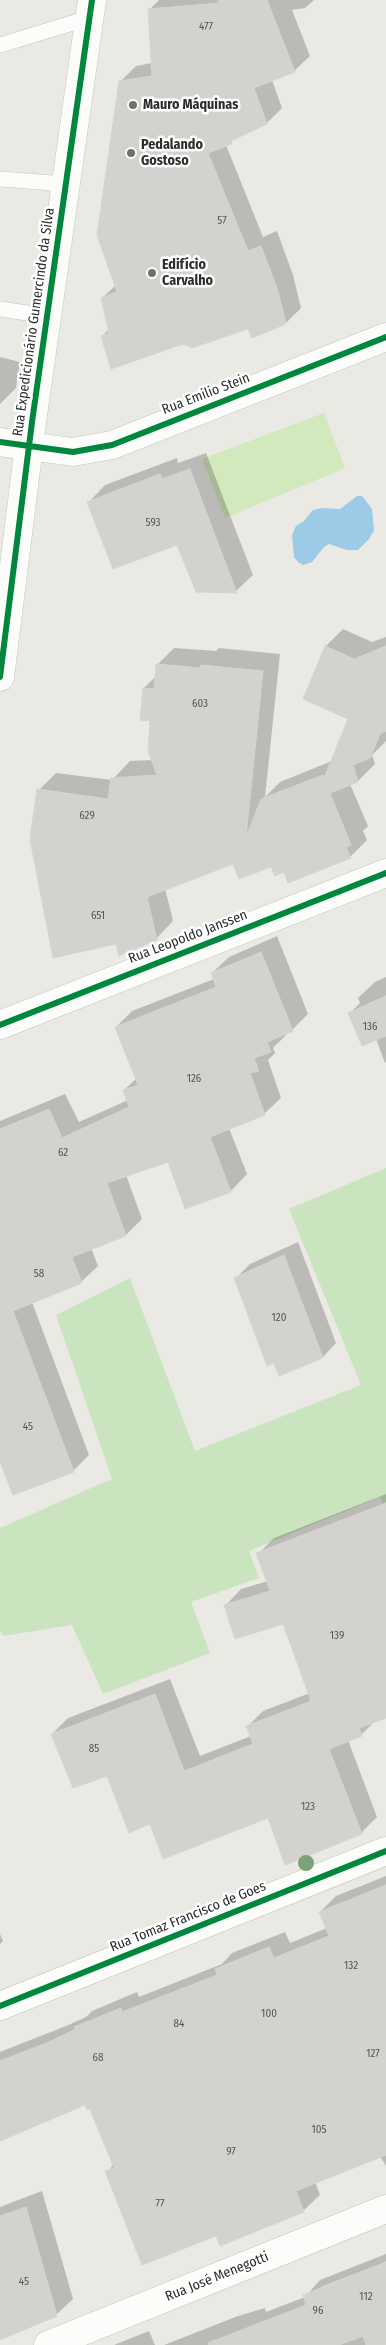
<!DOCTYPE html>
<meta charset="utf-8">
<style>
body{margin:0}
canvas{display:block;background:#eae9e4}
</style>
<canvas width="386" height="2345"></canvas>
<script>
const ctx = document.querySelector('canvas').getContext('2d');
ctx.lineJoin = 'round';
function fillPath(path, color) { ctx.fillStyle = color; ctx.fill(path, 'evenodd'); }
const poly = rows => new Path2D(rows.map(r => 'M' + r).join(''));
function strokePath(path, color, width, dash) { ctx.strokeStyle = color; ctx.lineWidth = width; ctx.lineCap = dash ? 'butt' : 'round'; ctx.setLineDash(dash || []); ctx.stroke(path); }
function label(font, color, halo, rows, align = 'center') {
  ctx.font = font + ' "Fira Sans Condensed",sans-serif'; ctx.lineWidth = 5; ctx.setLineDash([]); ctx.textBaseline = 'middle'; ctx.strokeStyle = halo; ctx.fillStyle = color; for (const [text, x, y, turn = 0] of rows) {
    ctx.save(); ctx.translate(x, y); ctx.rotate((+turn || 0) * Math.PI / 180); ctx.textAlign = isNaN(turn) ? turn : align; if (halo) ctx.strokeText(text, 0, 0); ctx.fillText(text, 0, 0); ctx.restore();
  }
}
fillPath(poly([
 [386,1168,386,1512,380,1497,249,1551,259,1578,191,1602,210,1653,103,1694,72,1625,3,1636,0,1630,0,1528,112,1479,56,1315,130,1278,195,1451,361,1385,289,1209]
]), '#cae4bf');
fillPath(poly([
 [324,413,345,468,225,518,202,459]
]), '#d2e8bd');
fillPath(poly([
 [357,496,362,496,372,509,374,530,369,539,358,550,347,550,329,544,324,547,312,562,303,565,298,562,294,557,292,535,296,526,304,521,313,510,321,508,340,509]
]), '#9ccbe8');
fillPath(poly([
 [159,0,314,0,305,8,292,10,310,56,294,71,272,80,282,108,267,123,238,136,226,145,263,237,277,231,293,275,301,308,286,323,249,327,183,343,102,336,109,329,102,298,116,285,120,82,136,66,152,63,150,9],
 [0,357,20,362,16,388,0,404],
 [206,453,253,575,236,591,178,543,89,502,105,485,177,458,178,463],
 [343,629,372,642,386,637,386,741,372,755,375,764,358,781,350,784,368,826,363,831,367,840,350,857,285,870,272,866,233,862,165,888,173,921,156,939,117,943,39,790,56,773,112,780,130,761,152,760,152,720,144,688,156,676,157,665,174,648,216,651,219,648,280,654,265,797,280,782,332,761,350,719,326,646],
 [277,936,308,1014,292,1030,286,1032,287,1034,273,1048,275,1053,268,1060,281,1098,264,1114,229,1128,247,1174,231,1191,169,1160,126,1175,142,1219,126,1235,91,1248,98,1266,81,1282,32,1302,89,1455,73,1471,0,1459,0,1121,65,1094,79,1122,128,1100,124,1090,137,1078,116,1027,132,1011,214,979,212,973,229,957],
 [386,977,386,1062,385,1063,376,1039,350,1013,360,1003,358,998,375,982],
 [298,1242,336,1343,323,1357,280,1374,236,1278,250,1264],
 [386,1494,386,1716,376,1720,361,1735,348,1740,377,1817,361,1833,269,1816,150,1823,108,1774,52,1734,68,1718,170,1679,200,1756,251,1736,247,1727,263,1711,310,1693,284,1623,226,1605,241,1589,268,1581,258,1554,274,1538],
 [386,1876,386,2166,380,2156,315,2182,320,2195,303,2211,217,2234,107,2172,114,2164,91,2108,86,2104,0,2139,0,2052,66,2026,86,2017,92,2011,137,1992,139,1997,222,1964,232,1953,285,1932,290,1943,327,1928,320,1912,336,1896],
 [0,1934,3,1941,0,1944],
 [42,2191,73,2299,56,2315,0,2338,0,2207],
 [386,2254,386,2262,321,2287,321,2290,386,2265,386,2345,164,2345,238,2316,265,2308,266,2312,305,2297,320,2280],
 [149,2331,155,2345,114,2345]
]), '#0003');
const building = poly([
 [218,0,267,0,295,72,254,88,267,124,231,141,232,144,208,153,248,251,261,246,278,291,286,324,252,338,248,329,192,348,183,344,111,369,101,336,109,333,101,298,117,292,97,235,119,81,152,76,148,9,219,3,218,0],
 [190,469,219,546,237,593,196,592,177,545,113,569,87,502,160,474,162,479,190,469],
 [325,646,354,659,386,646,386,731,380,734,370,758,353,765,358,782,330,793,351,845,346,847,351,858,288,883,284,872,275,876,271,867,239,879,233,864,147,897,157,940,119,956,116,944,53,958,30,839,37,789,108,799,111,778,157,775,148,751,150,721,140,720,143,688,154,689,156,664,200,668,201,665,263,671,246,837,261,799,323,775,324,778,348,719,303,699,325,646],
 [261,952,293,1031,267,1042,271,1052,254,1058,259,1071,250,1073,265,1115,210,1137,231,1192,185,1209,168,1162,107,1183,126,1236,72,1257,82,1283,13,1311,74,1472,13,1495,0,1462,0,1129,49,1109,62,1138,129,1107,123,1090,138,1085,115,1027,216,987,211,973,261,952],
 [386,996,386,1036,362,1046,348,1013,386,996],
 [284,1255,323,1358,279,1376,274,1363,267,1366,234,1278,284,1255],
 [386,1503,386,1718,359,1728,362,1736,329,1749,362,1834,285,1865,268,1818,163,1859,150,1824,129,1833,107,1776,73,1788,51,1734,155,1694,184,1771,253,1744,246,1726,311,1701,283,1624,235,1639,224,1605,270,1591,256,1553,386,1503],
 [386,1885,386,2155,296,2191,304,2212,220,2246,216,2236,142,2265,105,2171,114,2168,90,2109,87,2110,85,2105,0,2141,0,2061,49,2042,76,2029,74,2027,121,2008,122,2012,217,1975,215,1969,269,1947,274,1958,329,1936,319,1912,386,1885],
 [26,2207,57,2316,0,2340,0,2216,26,2207],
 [386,2262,386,2345,366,2345,363,2336,339,2345,209,2345,208,2343,306,2305,303,2295,386,2262]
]);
fillPath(building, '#d3d2cf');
strokePath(building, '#d5d4d0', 1);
const service = poly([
 [0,45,89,18],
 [0,179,66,184],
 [0,309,47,316]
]);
const minor = poly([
 [0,442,73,452,112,445,386,337],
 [0,1025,386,873],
 [0,2006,386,1851],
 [48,2345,386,2209]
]);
const tertiary = poly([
 [0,677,32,422,92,0]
]);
strokePath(service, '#c4c4c3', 16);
strokePath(minor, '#c4c4c3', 29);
strokePath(tertiary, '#c4c4c3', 29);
strokePath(service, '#fcfcfb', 15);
strokePath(minor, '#fcfcfb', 28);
strokePath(tertiary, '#fcfcfb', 28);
strokePath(poly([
 [0,442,73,452,112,445,386,337],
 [0,677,32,422,92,0],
 [0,1025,386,873],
 [0,2006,386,1851]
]), '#00873e', 6);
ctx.fillStyle = '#7ea278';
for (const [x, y] of [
 [306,1863]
]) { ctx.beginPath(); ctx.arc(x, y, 8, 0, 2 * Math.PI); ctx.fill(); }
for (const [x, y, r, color] of [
 [133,105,5,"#6f6f6d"],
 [131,153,5,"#6f6f6d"],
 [152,273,5,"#6f6f6d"]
]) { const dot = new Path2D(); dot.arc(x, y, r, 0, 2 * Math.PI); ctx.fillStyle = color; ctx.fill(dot); strokePath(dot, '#fff', 2); }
label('11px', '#575756', null, [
 ["477",206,27],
 ["57",222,221],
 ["593",153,523],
 ["603",200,704],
 ["629",87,816],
 ["651",98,916],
 ["136",370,1027],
 ["126",194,1079],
 ["62",63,1153],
 ["58",39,1274],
 ["120",279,1318],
 ["45",28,1427],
 ["139",337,1636],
 ["85",94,1749],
 ["123",308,1807],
 ["132",351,1966],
 ["100",269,2014],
 ["84",179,2024],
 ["127",373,2054],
 ["68",98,2058],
 ["105",319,2130],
 ["97",231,2152],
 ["77",160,2204],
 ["45",24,2282],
 ["112",366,2297],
 ["96",318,2311]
]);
label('bold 14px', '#2d2d2d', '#fff', [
 ["Mauro Máquinas",143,105],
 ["Pedalando",141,145],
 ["Gostoso",141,161],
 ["Edifício",162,265],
 ["Carvalho",162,281]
], 'left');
label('14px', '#2d2d2d', '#fff', [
 ["Rua Expedicionário Gumercindo da Silva",34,322,-82],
 ["Rua Emilio Stein",206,394,-21],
 ["Rua Leopoldo Janssen",188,937,-21],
 ["Rua Tomaz Francisco de Goes",188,1917,-22],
 ["Rua José Menegotti",217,2277,-22]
]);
</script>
